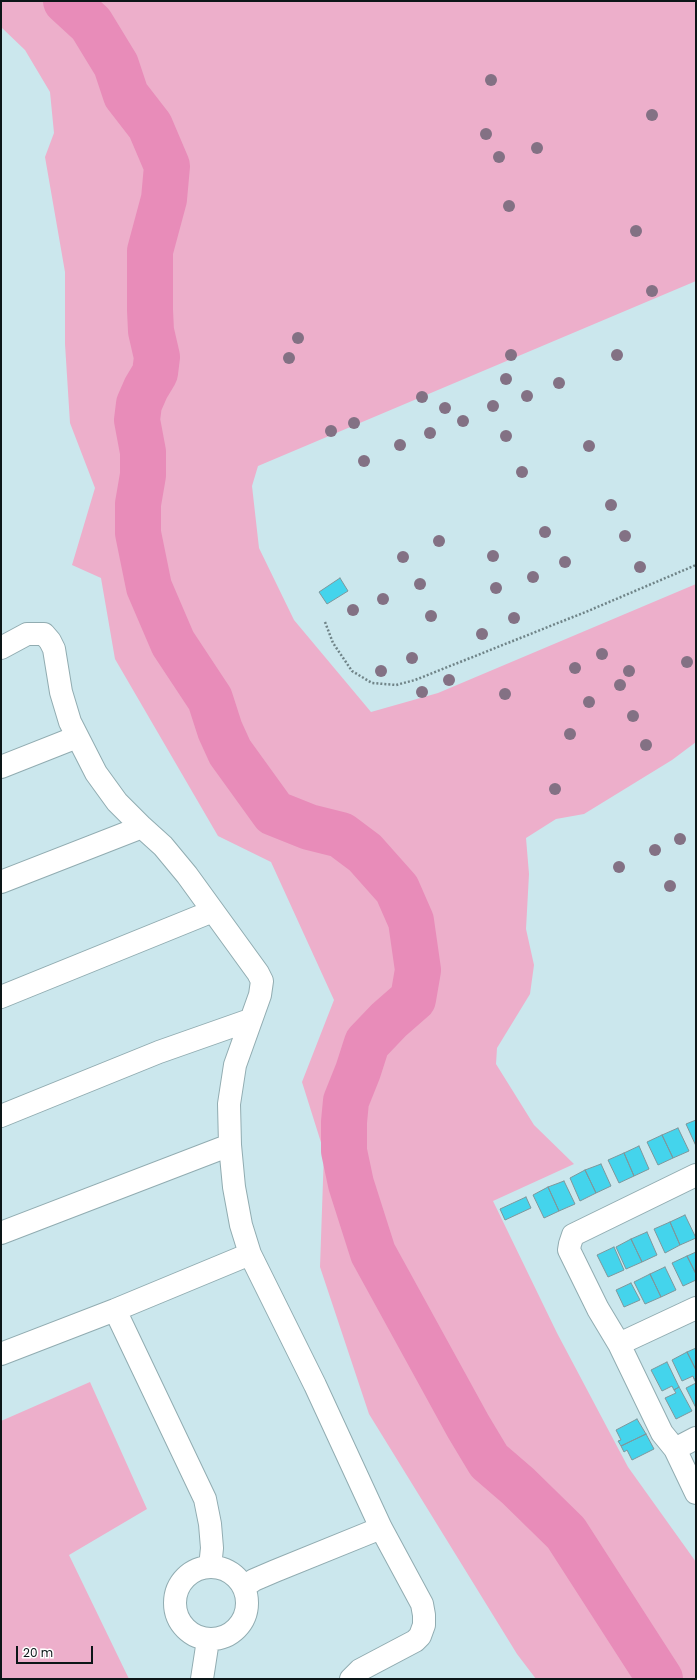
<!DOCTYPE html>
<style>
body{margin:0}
#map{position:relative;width:697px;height:1680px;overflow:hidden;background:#cbe7ed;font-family:Poppins,sans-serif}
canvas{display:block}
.frame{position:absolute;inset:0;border:2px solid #0c1618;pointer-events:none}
.scale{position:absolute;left:16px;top:1646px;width:77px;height:18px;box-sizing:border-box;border:2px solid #0c1618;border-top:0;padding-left:5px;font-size:12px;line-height:14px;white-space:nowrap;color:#0c1618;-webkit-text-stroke:3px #fff;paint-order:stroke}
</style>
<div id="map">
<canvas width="697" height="1680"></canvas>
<div class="frame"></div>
<div class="scale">20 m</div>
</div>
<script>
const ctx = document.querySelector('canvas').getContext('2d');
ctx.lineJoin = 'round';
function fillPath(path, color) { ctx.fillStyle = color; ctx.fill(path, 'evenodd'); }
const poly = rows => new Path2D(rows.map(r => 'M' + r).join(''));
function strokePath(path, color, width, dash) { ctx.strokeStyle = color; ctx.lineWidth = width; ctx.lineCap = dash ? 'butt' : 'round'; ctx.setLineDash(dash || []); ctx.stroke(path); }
fillPath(poly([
 [1,1,696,1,696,281,258,466,252,486,259,548,294,620,371,712,438,693,696,584,696,742,672,760,584,814,556,819,526,838,529,874,526,929,534,965,530,994,497,1048,496,1064,534,1125,574,1164,493,1201,557,1333,628,1467,696,1562,696,1679,536,1679,517,1654,369,1414,320,1267,324,1152,302,1082,334,1000,271,862,218,836,115,659,101,578,72,565,95,488,70,423,65,344,65,272,45,157,54,133,50,92,25,50,1,27],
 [90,1382,147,1509,69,1555,129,1679,1,1679,1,1421]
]), '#edafcb');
strokePath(poly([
 [66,1,91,24,116,65,126,95,150,126,167,166,164,199,150,251,150,310,151,331,157,357,155,373,146,388,139,404,137,420,143,452,143,475,138,504,138,533,149,587,173,643,210,699,220,730,230,752,274,813,309,827,341,835,365,853,397,889,411,921,418,970,413,999,389,1020,367,1043,358,1071,346,1101,344,1122,344,1151,351,1184,373,1253,468,1426,489,1461,518,1486,566,1533,660,1679]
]), '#e88cb9', 46);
const building = poly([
 [340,578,348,591,327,604,319,592,340,578],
 [696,1120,696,1146,686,1124,696,1120],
 [678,1128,689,1151,673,1158,662,1135,678,1128],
 [662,1135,673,1158,658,1165,647,1142,662,1135],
 [639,1146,649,1169,634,1176,624,1153,639,1146],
 [624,1153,634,1176,619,1183,608,1160,624,1153],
 [601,1164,611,1186,596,1193,585,1170,601,1164],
 [585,1170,596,1193,580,1201,570,1178,585,1170],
 [564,1181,575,1204,559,1211,548,1187,564,1181],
 [548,1187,559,1211,544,1218,533,1195,548,1187],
 [526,1197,531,1208,505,1220,500,1209,526,1197],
 [685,1215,696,1238,680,1245,670,1222,685,1215],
 [670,1222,680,1245,665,1253,654,1229,670,1222],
 [647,1232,657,1255,642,1262,631,1239,647,1232],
 [631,1239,642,1262,626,1269,616,1247,631,1239],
 [614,1247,624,1270,608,1277,597,1255,614,1247],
 [696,1252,696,1274,687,1256,696,1252],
 [687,1256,696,1274,696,1280,683,1286,672,1263,687,1256],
 [665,1267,676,1290,661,1297,650,1274,665,1267],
 [650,1274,661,1297,645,1304,634,1282,650,1274],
 [631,1283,640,1300,624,1307,616,1290,631,1283],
 [696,1348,696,1370,687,1352,696,1348],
 [687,1352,696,1370,696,1378,694,1379,693,1376,682,1381,672,1360,687,1352],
 [667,1362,679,1387,674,1390,672,1386,662,1391,651,1370,667,1362],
 [696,1378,696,1408,686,1388,696,1383,694,1379,696,1378],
 [679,1387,692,1411,676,1419,665,1398,676,1393,674,1390,679,1387],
 [637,1419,646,1434,621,1446,618,1441,621,1440,616,1430,637,1419],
 [646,1434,654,1449,632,1460,627,1450,624,1452,621,1446,646,1434]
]);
fillPath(building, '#44d4ec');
strokePath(building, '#7d979c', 1);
const minor = poly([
 [1,648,27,634,44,634,50,641,54,649,61,692,70,722,96,773,117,802,142,827,163,846,187,875,258,973,262,981,260,995,235,1065,229,1104,230,1145,234,1187,241,1225,250,1254,315,1385,381,1528,422,1604,424,1615,424,1625,420,1636,415,1641,360,1670,351,1679],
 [1,767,77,737],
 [1,882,142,827],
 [1,997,213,911],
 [1,1116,159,1052,250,1020],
 [696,1175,573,1235,570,1244,569,1250,598,1309,619,1344,662,1433,675,1449,696,1493],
 [1,1233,230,1145],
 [115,1310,205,1499,210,1524,212,1548,210,1567],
 [619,1344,696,1308],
 [1,1354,115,1310,250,1254],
 [675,1449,696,1438],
 '175 1603a36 36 0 1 1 72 0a36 36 0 1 1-72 0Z',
 [244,1587,254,1580,275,1571,381,1528],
 [202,1679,208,1640]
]);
strokePath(minor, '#91acb1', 24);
strokePath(poly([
 [325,622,333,643,352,671,372,683,396,685,415,680,588,611,696,565]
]), '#708488', 2.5, [2, 2]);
strokePath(minor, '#fff', 22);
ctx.fillStyle = '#837184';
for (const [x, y] of [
 [491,80],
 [652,115],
 [486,134],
 [537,148],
 [499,157],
 [509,206],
 [636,231],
 [652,291],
 [298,338],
 [511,355],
 [617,355],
 [289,358],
 [506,379],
 [559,383],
 [527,396],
 [422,397],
 [493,406],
 [445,408],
 [463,421],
 [354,423],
 [331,431],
 [430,433],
 [506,436],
 [400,445],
 [589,446],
 [364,461],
 [522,472],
 [611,505],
 [545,532],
 [625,536],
 [439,541],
 [493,556],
 [403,557],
 [565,562],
 [640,567],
 [533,577],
 [420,584],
 [496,588],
 [383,599],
 [353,610],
 [431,616],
 [514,618],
 [482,634],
 [602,654],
 [412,658],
 [687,662],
 [575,668],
 [381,671],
 [629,671],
 [449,680],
 [620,685],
 [422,692],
 [505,694],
 [589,702],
 [633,716],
 [570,734],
 [646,745],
 [555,789],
 [680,839],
 [655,850],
 [619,867],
 [670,886]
]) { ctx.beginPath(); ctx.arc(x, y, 6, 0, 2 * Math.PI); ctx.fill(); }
</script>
